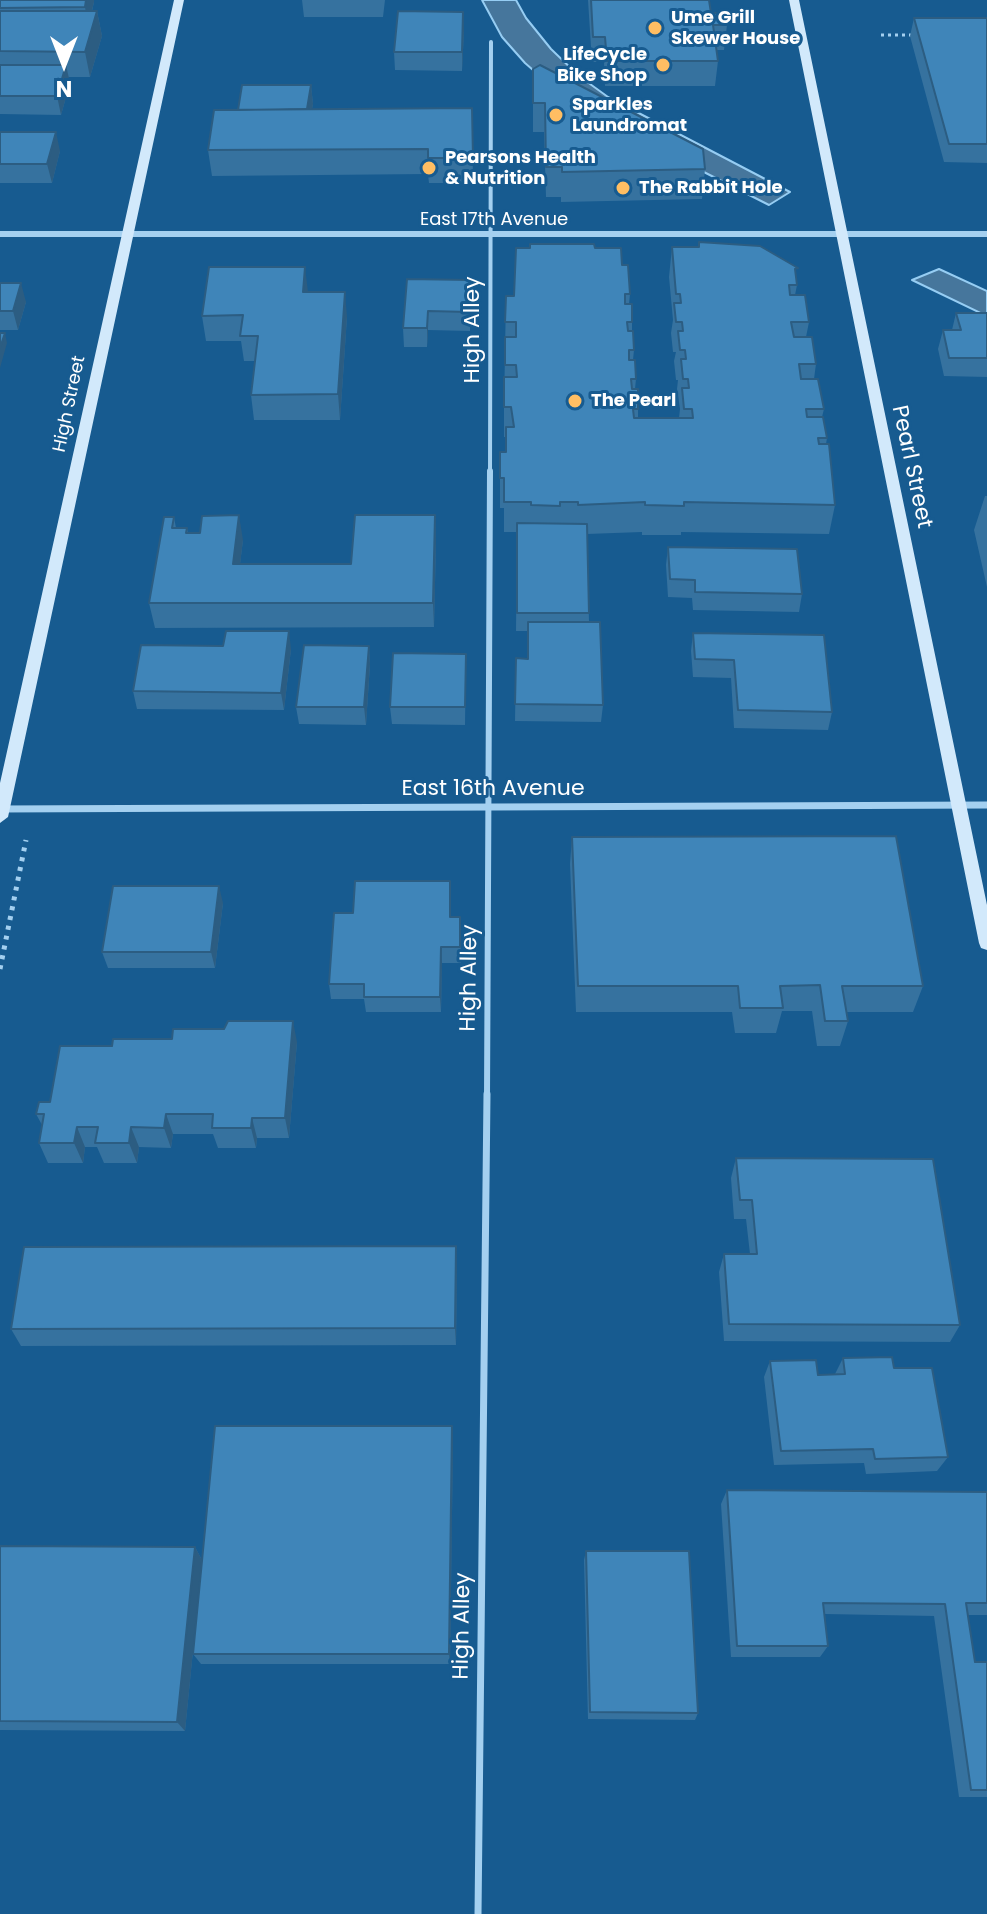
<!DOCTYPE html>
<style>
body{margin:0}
#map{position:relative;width:987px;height:1914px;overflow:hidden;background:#175b90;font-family:Poppins,sans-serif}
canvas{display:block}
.north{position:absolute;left:24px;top:24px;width:80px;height:80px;-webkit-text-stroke:6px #175b90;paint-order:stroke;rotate:180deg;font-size:22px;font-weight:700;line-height:32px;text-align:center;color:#fff}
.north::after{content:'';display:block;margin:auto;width:28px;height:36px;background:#fff;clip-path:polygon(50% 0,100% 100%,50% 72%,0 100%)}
</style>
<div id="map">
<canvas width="987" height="1914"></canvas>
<div class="north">N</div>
</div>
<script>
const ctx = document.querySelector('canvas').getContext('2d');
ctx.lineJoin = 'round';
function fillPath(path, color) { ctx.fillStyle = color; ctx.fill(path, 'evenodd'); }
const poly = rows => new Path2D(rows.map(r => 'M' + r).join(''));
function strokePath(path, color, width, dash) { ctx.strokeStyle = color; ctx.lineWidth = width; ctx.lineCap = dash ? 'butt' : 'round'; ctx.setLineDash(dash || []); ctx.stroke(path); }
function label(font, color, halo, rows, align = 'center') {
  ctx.font = font + ' Poppins,sans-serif'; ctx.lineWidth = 6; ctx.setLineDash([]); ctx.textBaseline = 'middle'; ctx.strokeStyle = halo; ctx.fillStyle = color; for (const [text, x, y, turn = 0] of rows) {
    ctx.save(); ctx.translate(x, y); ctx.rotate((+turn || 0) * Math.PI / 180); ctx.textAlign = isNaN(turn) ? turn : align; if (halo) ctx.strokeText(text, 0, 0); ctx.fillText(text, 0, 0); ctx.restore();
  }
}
const water = poly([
 [482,0,516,0,526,18,551,49,579,76,608,97,790,192,769,205,613,126,549,84,525,63,502,37,482,0],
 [939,269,987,291,987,316,912,280,939,269]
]);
fillPath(water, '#46769c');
strokePath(water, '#96cdf3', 2);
strokePath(poly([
 [881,35,914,35]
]), '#a4d0f0', 3, [3, 4]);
strokePath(poly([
 [0,969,26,840]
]), '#a4d0f0', 5, [4, 6]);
strokePath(poly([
 [490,473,491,42]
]), '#a4d0f0', 4);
strokePath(poly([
 [487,1096,490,471]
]), '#a4d0f0', 6);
strokePath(poly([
 [478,1914,487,1094]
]), '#a4d0f0', 7);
strokePath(poly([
 [0,234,987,234]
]), '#a4d0f0', 6);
strokePath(poly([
 [0,809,987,805]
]), '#a4d0f0', 7);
fillPath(poly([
 [174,0,184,0,8,817,0,823,0,783,174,0],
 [789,0,799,0,987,905,987,950,981,948,979,943,789,0]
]), '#d2e9fb');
fillPath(poly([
 [0,0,94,2,92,11,97,11,102,36,90,77,68,77,70,83,61,115,0,114],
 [302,0,385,0,383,17,304,17],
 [588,0,709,0,711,13,727,25,724,50,716,50,718,61,715,86,605,86,604,62,592,62],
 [914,18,987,18,987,163,944,162,910,36],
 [464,30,462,71,395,70,394,52],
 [533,69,705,169,702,199,561,202,561,197,546,197,544,132,533,132],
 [311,85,313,104,312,109,472,108,473,183,429,183,428,174,212,176,208,150,238,110],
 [0,132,60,151,52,183,0,183],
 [699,242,796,278,797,285,795,295,809,322,806,337,816,364,814,379,824,409,822,417,827,438,826,444,835,505,829,534,681,532,681,535,642,535,642,532,587,534,589,622,603,705,601,722,515,721,516,658,527,659,527,631,516,631,517,532,504,532,504,508,500,508,500,452,506,452,506,437,504,437,504,407,506,296,514,296,595,248,622,265,630,294,629,304,632,322,632,331,634,350,633,360,636,379,635,389,638,409,638,418,679,418,680,409,677,389,678,380,676,380,674,361,676,352,673,352,671,333,673,320,669,277,672,247,698,247],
 [407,279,471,299,470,331,428,330,427,347,404,347,403,328],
 [0,283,26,302,18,330,0,330],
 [308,292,347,317,340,420,254,420,251,395,255,361,244,361,241,341,206,341,202,316],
 [956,313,987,313,987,377,944,376,938,349,943,330,952,330],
 [985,496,987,496,987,587,974,530],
 [435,515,436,540,434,627,155,628,149,603,174,517,176,528,187,528,188,533,243,540,240,564,351,564],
 [668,547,802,594,799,612,693,610,692,598,668,597,666,565],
 [693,633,832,712,828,730,734,728,731,678,693,677,691,651],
 [369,646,370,664,366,725,299,724,296,707],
 [291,649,284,710,137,709,133,691],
 [466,654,465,725,392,724,390,707],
 [572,837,923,986,913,1012,847,1012,848,1021,840,1046,817,1046,812,1011,782,1011,776,1033,735,1033,732,1012,576,1012,570,864],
 [450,881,450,917,460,917,461,963,442,963,441,1012,366,1012,364,999,331,999,329,984,353,913],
 [223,903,215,968,108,968,102,952],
 [297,1042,289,1138,257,1138,256,1148,218,1148,213,1134,173,1134,171,1148,139,1147,137,1163,104,1163,97,1147,85,1147,83,1163,48,1163,39,1143,42,1125,36,1114,112,1046],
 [736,1158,960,1325,950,1342,724,1341,719,1272,724,1254,750,1254,746,1219,734,1219,731,1178],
 [457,1264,456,1345,21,1346,11,1329],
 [843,1358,894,1368,948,1457,937,1471,866,1474,864,1463,774,1465,764,1377,770,1361,818,1375,835,1374],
 [453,1441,450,1664,201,1664,193,1654],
 [727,1490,987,1492,987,1615,968,1615,975,1662,987,1662,987,1797,959,1797,934,1616,825,1614,828,1646,820,1657,731,1657,721,1504],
 [0,1546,195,1547,202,1560,185,1731,0,1730],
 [586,1551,698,1713,695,1720,588,1719,584,1560]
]), '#36729f');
fillPath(poly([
 [86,0,94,0,94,2,88,26,85,7],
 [97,11,102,36,90,77,85,52],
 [463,12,464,30,462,71,462,52],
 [66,65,70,83,61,115,57,96],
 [311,85,313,104,308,134,306,115],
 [56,132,60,151,52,183,47,164],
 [305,267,308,292,303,292],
 [21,283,26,302,18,330,13,311],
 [345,292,347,317,340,420,338,394],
 [428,311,428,330,427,347,427,328],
 [5,333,7,343,0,368,0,348],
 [239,515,243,540,237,589,233,564],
 [435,515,436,540,434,627,433,603],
 [289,631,291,649,284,710,281,693],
 [369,646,370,664,366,725,364,707],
 [219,886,223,903,215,968,211,952],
 [441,947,442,963,441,1012,440,997],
 [293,1021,297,1042,289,1138,285,1118],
 [166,1114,173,1134,171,1148,164,1128],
 [252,1118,257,1138,256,1148,251,1128],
 [77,1127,85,1147,83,1163,74,1143],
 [131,1127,139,1147,137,1163,129,1143],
 [456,1246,457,1264,456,1345,455,1328],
 [452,1426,453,1441,450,1664,449,1654],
 [195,1547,202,1560,185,1731,177,1722]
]), '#2c5d82');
const building = poly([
 [0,0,86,0,85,7,0,8,0,0],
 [591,0,709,0,711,13,725,13,727,25,713,25,718,61,607,61,605,37,593,37,591,0],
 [0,11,97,11,85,52,0,51,0,11],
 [398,11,463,12,462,52,394,52,398,11],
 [914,18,987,18,987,144,949,144,914,18],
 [0,65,66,65,57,96,0,96,0,65],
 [540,65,703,149,705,169,562,172,562,167,546,167,545,103,533,103,533,69,540,65],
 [242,85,311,85,307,109,238,110,242,85],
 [472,108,473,158,428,158,428,149,208,150,214,110,472,108],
 [0,132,56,132,47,164,0,164,0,132],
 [699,242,760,246,798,268,795,269,797,285,789,285,790,295,805,295,809,322,791,322,794,337,812,337,816,364,799,364,801,379,818,379,824,409,806,409,807,417,823,417,827,438,818,438,819,444,829,444,835,505,684,502,684,506,645,505,645,502,578,505,578,502,560,502,560,506,531,505,531,502,504,502,504,478,500,478,500,452,506,452,506,427,514,427,511,407,504,407,504,377,517,377,516,365,505,365,505,337,516,337,516,322,505,322,506,296,514,296,516,248,530,248,530,244,594,244,595,248,621,248,622,265,628,265,630,294,625,294,625,304,632,304,632,322,627,322,628,331,633,331,634,350,629,350,629,360,635,360,636,379,631,379,632,389,638,389,638,409,633,409,634,418,693,418,692,409,684,409,682,388,689,388,688,379,683,379,681,359,686,359,685,350,680,350,678,331,683,331,682,322,676,322,674,303,681,303,680,294,676,294,672,247,699,247,699,242],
 [209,267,305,267,303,292,345,292,338,394,251,395,258,336,240,336,243,315,202,316,209,267],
 [407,279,471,280,469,312,428,311,427,328,403,328,407,279],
 [0,283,21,283,13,311,0,311,0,283],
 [956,313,987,313,987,358,949,358,943,330,961,330,956,313],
 [0,333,5,333,0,348,0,333],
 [239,515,233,564,351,564,355,515,435,515,433,603,149,603,164,517,174,517,172,528,187,528,186,533,200,533,202,516,239,515],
 [517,523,587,524,589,613,517,613,517,523],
 [668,547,797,549,802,594,695,592,695,580,670,579,668,547],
 [528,622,600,622,603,705,515,704,516,658,528,659,528,622],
 [226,631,289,631,281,693,133,691,141,645,223,646,226,631],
 [693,633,824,635,832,712,738,710,734,660,695,659,693,633],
 [304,645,369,646,364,707,296,707,304,645],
 [393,653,466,654,465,707,390,707,393,653],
 [896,836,923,986,842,986,848,1021,825,1021,820,985,780,986,783,1008,740,1008,738,986,578,986,572,837,896,836],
 [355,881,450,881,450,917,460,917,460,947,441,947,440,997,364,997,364,984,329,984,334,913,353,913,355,881],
 [113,886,219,886,211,952,102,952,113,886],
 [228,1021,293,1021,285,1118,252,1118,251,1128,212,1128,213,1114,166,1114,164,1128,131,1127,129,1143,95,1143,98,1127,77,1127,74,1143,39,1143,44,1114,36,1114,39,1102,50,1102,60,1046,112,1046,113,1039,172,1039,173,1029,224,1029,228,1021],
 [736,1158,933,1159,960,1325,729,1324,724,1254,757,1254,752,1200,740,1200,736,1158],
 [456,1246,455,1328,11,1329,24,1247,456,1246],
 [892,1357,894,1368,932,1368,948,1457,875,1459,873,1449,781,1451,770,1361,816,1360,818,1375,845,1374,843,1358,892,1357],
 [215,1426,452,1426,449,1654,193,1654,215,1426],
 [727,1490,987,1492,987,1603,966,1603,975,1662,987,1662,987,1790,971,1790,945,1604,823,1603,828,1646,737,1646,727,1490],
 [0,1546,195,1547,177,1722,0,1721,0,1546],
 [586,1551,689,1551,698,1713,590,1712,586,1551]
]);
fillPath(building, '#3f85b9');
strokePath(building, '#2c5d82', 2);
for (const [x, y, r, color] of [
 [655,28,8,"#ffbe63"],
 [663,65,8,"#ffbe63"],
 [556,115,8,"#ffbe63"],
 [429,168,8,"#ffbe63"],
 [623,188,8,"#ffbe63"],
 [575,401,8,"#ffbe63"]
]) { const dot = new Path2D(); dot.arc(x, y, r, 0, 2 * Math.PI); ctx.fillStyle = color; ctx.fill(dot); strokePath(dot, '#175b90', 3); }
label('bold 18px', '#fff', '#175b90', [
 ["Ume Grill",671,18],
 ["Skewer House",671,39],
 ["LifeCycle",647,55,"right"],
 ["Bike Shop",647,76,"right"],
 ["Sparkles",572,105],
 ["Laundromat",572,126],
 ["Pearsons Health",445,158],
 ["& Nutrition",445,179],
 ["The Rabbit Hole",639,188],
 ["The Pearl",591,401]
], 'left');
label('18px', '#fff', '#175b90', [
 ["East 17th Avenue",494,220],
 ["High Street",70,404,-78]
]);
label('22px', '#fff', '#175b90', [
 ["High Alley",473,330,-90],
 ["Pearl Street",911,467,78],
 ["East 16th Avenue",493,789],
 ["High Alley",470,978,-89],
 ["High Alley",463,1626,-89]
]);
</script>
